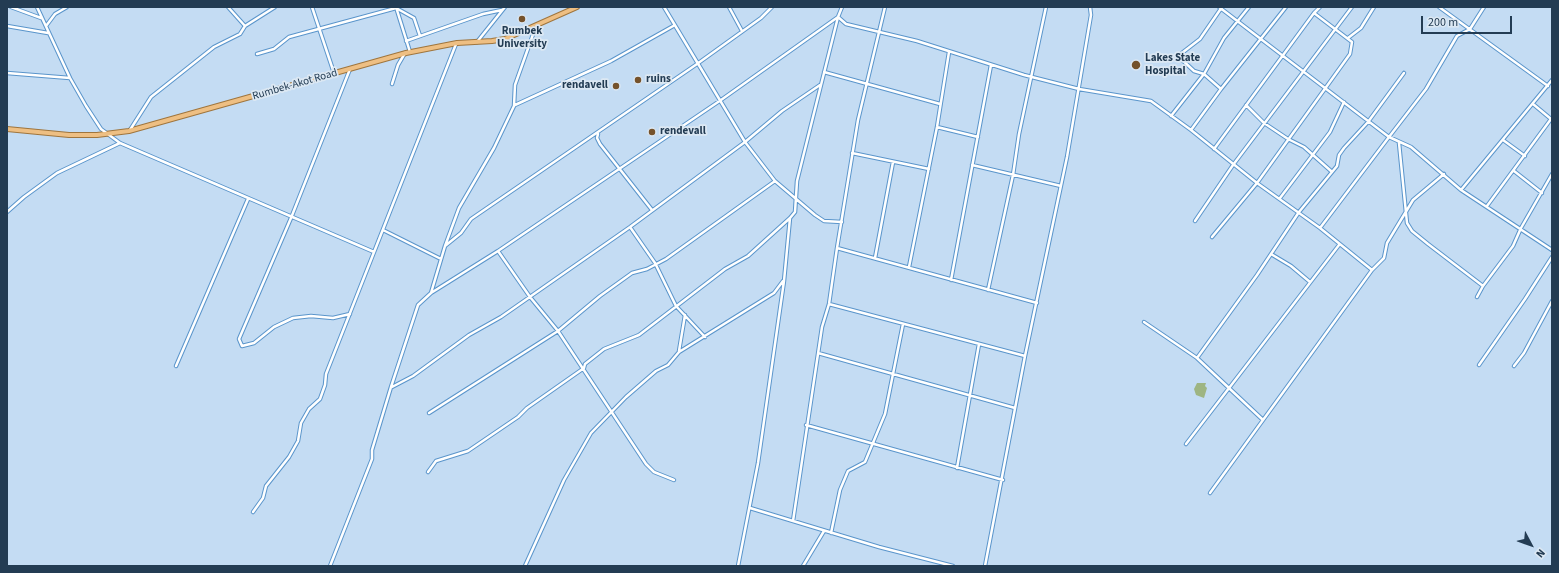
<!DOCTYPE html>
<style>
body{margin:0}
#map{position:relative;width:1559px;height:573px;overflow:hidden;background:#c4dcf3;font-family:"Source Sans 3",sans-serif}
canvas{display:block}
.frame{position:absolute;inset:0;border:8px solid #233c53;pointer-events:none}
.north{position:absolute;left:1511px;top:525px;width:40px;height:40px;-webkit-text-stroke:3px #dce8f3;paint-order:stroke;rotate:131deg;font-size:11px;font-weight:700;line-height:16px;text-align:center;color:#233c53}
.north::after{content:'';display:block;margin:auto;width:14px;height:18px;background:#233c53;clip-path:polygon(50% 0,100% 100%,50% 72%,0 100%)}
.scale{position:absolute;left:1421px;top:16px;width:91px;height:18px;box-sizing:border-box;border:2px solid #233c53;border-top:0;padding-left:5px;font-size:12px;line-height:14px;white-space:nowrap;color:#233c53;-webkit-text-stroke:3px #dce8f3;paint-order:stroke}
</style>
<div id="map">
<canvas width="1559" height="573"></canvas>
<div class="frame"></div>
<div class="north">N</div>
<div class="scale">200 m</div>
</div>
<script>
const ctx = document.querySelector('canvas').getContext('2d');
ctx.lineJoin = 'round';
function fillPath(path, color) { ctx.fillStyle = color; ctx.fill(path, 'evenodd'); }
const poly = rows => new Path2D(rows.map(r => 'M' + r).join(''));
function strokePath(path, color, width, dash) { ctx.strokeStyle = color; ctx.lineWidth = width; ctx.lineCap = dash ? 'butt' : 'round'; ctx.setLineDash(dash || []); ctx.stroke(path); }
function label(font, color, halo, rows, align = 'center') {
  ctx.font = font + ' "Source Sans 3",sans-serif'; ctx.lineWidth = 3.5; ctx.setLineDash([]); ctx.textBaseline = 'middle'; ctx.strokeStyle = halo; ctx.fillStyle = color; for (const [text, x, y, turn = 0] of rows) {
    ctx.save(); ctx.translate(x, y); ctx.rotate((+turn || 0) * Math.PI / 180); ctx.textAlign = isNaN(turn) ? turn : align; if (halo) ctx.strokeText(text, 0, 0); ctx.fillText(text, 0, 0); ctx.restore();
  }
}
fillPath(poly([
 [1197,383,1206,383,1205,386,1207,388,1204,398,1196,395,1194,389]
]), '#9eb582');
const street = poly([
 [11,7,41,18],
 [37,7,70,78,86,106,101,129,120,143,374,252],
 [228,7,245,26],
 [312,7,334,73],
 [396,7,410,52],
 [664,7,745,142,775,181,815,215,824,221,842,222],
 [729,7,742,31],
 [1219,7,1389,137,1426,89,1457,36,1470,29,1484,7],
 [1439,7,1548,86],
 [7,26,48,33],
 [46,26,55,14,67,7],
 [1348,38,1361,28,1374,7],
 [406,41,483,14,502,10],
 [477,42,505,7],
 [257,54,274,49,289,37,396,8,414,18,420,36],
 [350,69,291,218,239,339,242,346,254,343,274,327,293,318,311,316,333,318,350,314],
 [824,72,940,104],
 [7,73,70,78],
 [392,84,398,65,405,53],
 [1221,89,1286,7],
 [1533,104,1551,119],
 [515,105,611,61,675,25],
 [1246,105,1264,123,1288,139,1304,147,1331,171],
 [1171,116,1204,74,1194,71,1178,56,1200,39,1222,7],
 [937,127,978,137],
 [130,130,151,97,214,47,240,34,245,26,275,7],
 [1191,130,1221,89,1204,74,1224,38,1249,7],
 [598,134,597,138,600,144,652,210],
 [1503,140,1525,156],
 [1399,143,1407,223,1412,231,1428,244,1483,286],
 [1214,149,1314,13],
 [852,153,929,169],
 [972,165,1061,186],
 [1514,171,1542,193],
 [1461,190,1552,80],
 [1280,198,1330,132,1344,102],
 [1487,206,1551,119],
 [7,212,24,197,57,173,120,143],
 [1195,221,1233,165,1352,7],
 [630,227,655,263,676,306,705,337],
 [1320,228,1372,270],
 [383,230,441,259],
 [1212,237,1257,183,1350,54,1352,42,1314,13,1320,7],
 [445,246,461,233,471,219,697,64,761,18,772,7],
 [837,248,858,120,885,7],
 [498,251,530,297,558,331,646,464,654,472,674,480],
 [1271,254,1291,266,1310,282],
 [875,258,893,162],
 [909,267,937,127,949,52],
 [951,280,991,65],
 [988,290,1013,175,1019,134,1046,7],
 [431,293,498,251,721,100,838,17,846,24,917,41,1024,75,1079,89,1151,101,1191,130,1257,183,1320,228,1389,137,1411,147,1461,190,1552,250],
 [1477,297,1483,286,1513,246,1521,228,1552,174],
 [829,304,1025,356],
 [1144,322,1197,358,1263,420],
 [679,351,685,315],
 [818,353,1015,408],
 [1197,358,1257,275,1299,212,1337,166,1339,155,1344,148,1368,122,1404,73],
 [1479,365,1525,299,1552,257],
 [176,366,248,199],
 [1514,366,1524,353,1552,301],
 [392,387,413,376,469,335,501,317,630,227,745,142,782,111,820,85],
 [429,413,558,331,600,296,632,273,647,269,666,259,775,181],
 [806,425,1003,480],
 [1186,444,1339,245],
 [957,468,979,344],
 [428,472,436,461,468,451,518,417,527,408,584,368,585,364,604,349,639,335,725,269,748,256,790,218],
 [1210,493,1372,270,1384,258,1387,243,1413,200,1444,174],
 [750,508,879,547,953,566],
 [253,512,263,498,266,486,289,457,298,441,301,423,309,409,320,399,325,385,326,374,456,44],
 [793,521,822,327,829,304,837,248,1037,303],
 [831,533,840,490,848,471,865,462,885,414,903,324],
 [330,566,372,459,372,450,391,387,418,305,431,293,445,246,459,208,494,148,514,106,515,85,536,26],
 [525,566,564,480,591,433,626,397,656,371,668,365,679,352,774,293,783,281],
 [738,566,758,463,784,281,790,218,795,212,797,181,838,17,842,7],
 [803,566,824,531],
 [985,566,1025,356,1067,157,1091,15,1090,7]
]);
const primary = poly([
 [7,129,69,135,97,135,129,131,406,53,457,43,492,41,505,39,577,7]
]);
strokePath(street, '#5a95cb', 4.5);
strokePath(primary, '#9f753d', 6);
strokePath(street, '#fff', 2.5);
strokePath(primary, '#eebf83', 4);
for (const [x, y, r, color] of [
 [522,19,4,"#75522b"],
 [1136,65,5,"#75522b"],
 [638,80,4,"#75522b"],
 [616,86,4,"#75522b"],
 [652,132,4,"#75522b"]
]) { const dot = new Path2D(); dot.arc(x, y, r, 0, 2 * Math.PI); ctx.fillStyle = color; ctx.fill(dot); strokePath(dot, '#dce8f3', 1.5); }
label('bold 11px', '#233c53', '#dce8f3', [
 ["Rumbek",522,32,"center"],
 ["University",522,45,"center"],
 ["Lakes State",1145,59],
 ["Hospital",1145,72],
 ["ruins",646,80],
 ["rendavell",608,86,"right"],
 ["rendevall",660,132]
], 'left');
label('11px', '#233c53', '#dce8f3', [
 ["Rumbek-Akot Road",295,85,-16]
]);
</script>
